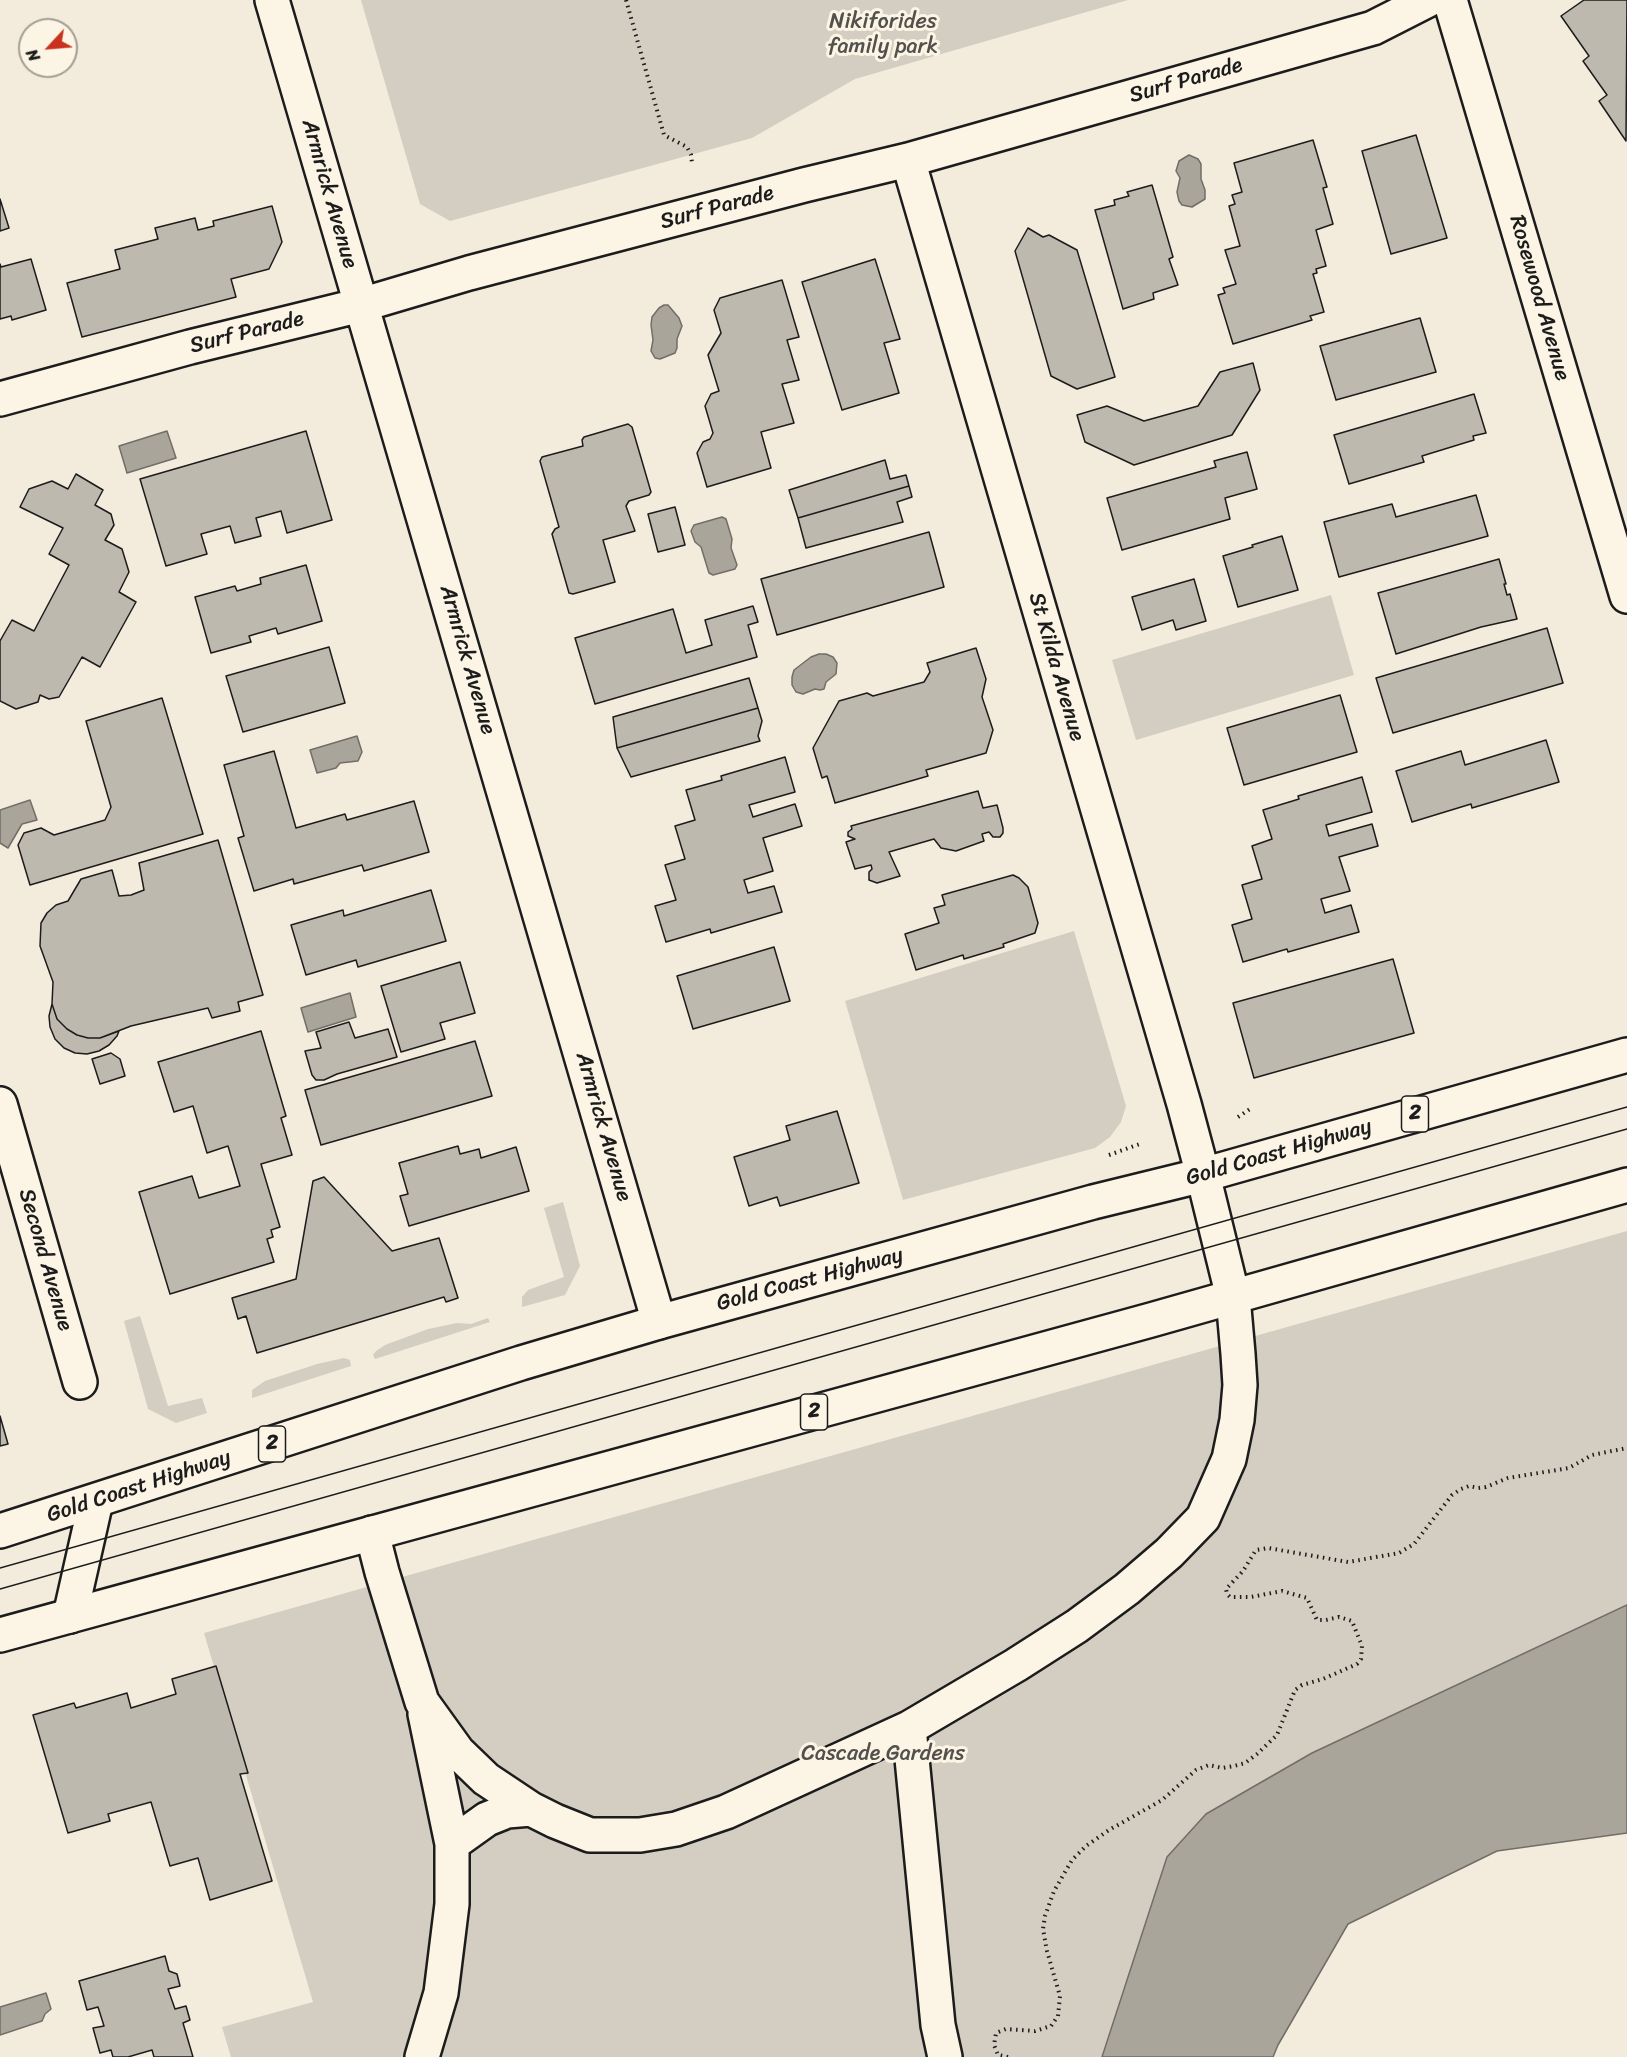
<!DOCTYPE html>
<style>
body{margin:0}
#map{position:relative;width:1627px;height:2057px;overflow:hidden;background:#f3ecdd;font-family:Sriracha,sans-serif}
canvas{display:block}
.north{position:absolute;left:18px;top:18px;width:60px;height:60px;box-sizing:border-box;background:#fcf5e5;border:2px solid #a29e95;border-radius:50%;rotate:244deg;font-size:16px;font-weight:700;line-height:24px;text-align:center;color:#1c1c1c}
.north::after{content:'';display:block;margin:auto;width:21px;height:27px;background:#c8321e;clip-path:polygon(50% 0,100% 100%,50% 72%,0 100%)}
</style>
<div id="map">
<canvas width="1627" height="2057"></canvas>
<div class="north">N</div>
</div>
<script>
const ctx = document.querySelector('canvas').getContext('2d');
ctx.lineJoin = 'round';
function fillPath(path, color) { ctx.fillStyle = color; ctx.fill(path, 'evenodd'); }
const poly = rows => new Path2D(rows.map(r => 'M' + r).join(''));
function strokePath(path, color, width, dash) { ctx.strokeStyle = color; ctx.lineWidth = width; ctx.lineCap = dash ? 'butt' : 'round'; ctx.setLineDash(dash || []); ctx.stroke(path); }
function label(font, color, halo, rows, align = 'center') {
  ctx.font = font + ' Sriracha,sans-serif'; ctx.lineWidth = 6; ctx.setLineDash([]); ctx.textBaseline = 'middle'; ctx.strokeStyle = halo; ctx.fillStyle = color; for (const [text, x, y, turn = 0] of rows) {
    ctx.save(); ctx.translate(x, y); ctx.rotate((+turn || 0) * Math.PI / 180); ctx.textAlign = isNaN(turn) ? turn : align; if (halo) ctx.strokeText(text, 0, 0); ctx.fillText(text, 0, 0); ctx.restore();
  }
}
fillPath(poly([
 [361,0,1128,0,855,79,752,138,450,221,420,204],
 [1331,595,1354,675,1136,740,1112,660],
 [1074,931,1126,1106,1121,1122,1110,1137,1095,1148,903,1200,845,1001],
 [563,1202,580,1266,565,1295,522,1307,522,1297,528,1290,564,1277,544,1208],
 [1627,1231,1627,1605,1312,1753,1206,1814,1167,1857,1102,2057,231,2057,222,2027,313,2002,204,1633],
 [140,1316,168,1406,202,1398,207,1413,176,1423,148,1409,124,1321],
 [488,1318,490,1322,375,1359,373,1355,376,1351,385,1345,428,1329,457,1323,471,1324],
 [344,1358,350,1360,351,1366,252,1398,252,1390,265,1381,317,1364]
]), '#d3cec1');
const water = poly([
 [1189,155,1198,159,1201,164,1201,179,1205,190,1205,199,1192,207,1182,205,1179,201,1177,192,1180,178,1176,171,1179,161,1189,155],
 [664,305,668,305,679,318,682,326,677,339,677,348,675,353,660,359,655,358,651,351,653,340,651,325,652,317,659,308,664,305],
 [167,431,176,458,127,473,119,446,167,431],
 [722,517,726,519,732,539,731,548,737,565,735,569,713,575,709,573,701,547,695,542,691,531,694,525,722,517],
 [819,654,826,654,833,657,837,663,836,674,826,682,824,689,820,690,815,689,803,694,796,692,792,685,792,677,794,670,811,657,819,654],
 [357,736,362,752,358,761,340,763,336,768,317,773,310,750,357,736],
 [30,800,37,820,22,824,8,848,0,843,0,810,30,800],
 [350,993,356,1017,308,1032,301,1008,350,993],
 [1627,1605,1627,1833,1497,1851,1348,1924,1278,2045,1273,2057,1102,2057,1167,1857,1206,1814,1312,1753,1627,1605],
 [46,1993,51,2009,45,2014,42,2021,0,2035,0,2007,46,1993]
]);
fillPath(water, '#aaa59b');
strokePath(water, '#716e68', 1.5);
const building = poly([
 [1584,0,1627,0,1626,141,1599,101,1607,95,1583,61,1589,56,1561,16,1584,0],
 [1416,135,1447,238,1391,254,1362,151,1416,135],
 [1313,140,1327,187,1323,188,1333,224,1316,230,1326,266,1316,269,1317,273,1313,274,1324,312,1310,316,1312,320,1233,344,1218,295,1225,293,1223,288,1236,284,1225,250,1240,246,1229,206,1235,204,1232,195,1242,192,1234,163,1313,140],
 [1152,185,1173,257,1169,259,1178,285,1153,293,1154,299,1123,309,1095,210,1115,205,1114,200,1129,196,1127,192,1152,185],
 [0,199,9,228,0,231,0,199],
 [272,206,282,242,269,269,231,279,236,297,82,337,67,283,120,269,115,250,158,239,155,228,195,218,198,230,214,226,213,221,272,206],
 [1028,228,1043,237,1049,235,1077,250,1115,377,1077,389,1051,376,1015,251,1028,228],
 [31,259,46,310,12,320,11,316,0,319,0,264,1,267,31,259],
 [875,259,900,339,884,343,899,393,842,410,802,282,875,259],
 [782,280,799,337,787,340,799,380,782,384,794,423,761,432,771,468,707,487,697,453,703,442,710,439,713,433,705,406,711,394,719,391,708,355,721,333,714,310,720,298,782,280],
 [1420,318,1436,372,1336,400,1320,346,1420,318],
 [1253,363,1260,390,1232,435,1134,465,1085,442,1077,415,1107,406,1144,421,1198,406,1220,372,1253,363],
 [1474,394,1486,433,1473,436,1474,440,1422,456,1424,462,1349,484,1334,435,1474,394],
 [628,424,632,427,651,492,649,495,629,501,626,506,635,531,603,540,615,582,573,594,569,593,552,534,555,529,559,527,540,461,542,457,583,446,582,440,584,437,628,424],
 [306,431,332,520,287,533,281,511,256,518,261,536,235,543,230,526,201,534,207,554,166,566,140,479,306,431],
 [1247,452,1257,489,1225,498,1230,519,1122,550,1107,498,1216,467,1214,461,1247,452],
 [885,460,890,479,906,475,909,486,798,518,789,490,885,460],
 [76,474,103,490,95,505,111,514,114,525,105,540,122,549,129,572,119,592,136,602,100,667,82,657,59,697,49,699,40,695,38,702,16,709,0,701,0,641,12,620,34,631,69,565,49,554,63,528,20,507,29,489,52,481,68,489,76,474],
 [909,486,912,497,897,502,903,522,806,548,798,518,909,486],
 [1476,495,1488,536,1339,577,1324,522,1392,504,1396,517,1476,495],
 [675,507,685,545,658,552,648,514,675,507],
 [929,532,944,587,777,635,761,579,929,532],
 [1282,536,1298,590,1238,607,1223,556,1253,547,1252,545,1282,536],
 [1499,559,1506,584,1504,584,1507,595,1510,594,1517,619,1481,627,1396,654,1378,593,1499,559],
 [306,565,322,621,278,634,276,628,249,636,251,642,211,653,195,597,235,586,237,591,261,584,260,578,306,565],
 [1194,579,1206,621,1176,630,1173,620,1142,630,1132,597,1194,579],
 [753,606,758,622,748,625,757,657,595,704,575,638,673,609,686,653,712,645,705,620,753,606],
 [1547,628,1563,683,1393,733,1376,678,1547,628],
 [329,647,345,703,243,732,226,676,329,647],
 [976,648,986,679,982,697,993,730,986,753,926,770,928,776,835,803,827,776,822,778,813,748,839,701,867,693,873,696,924,682,930,672,927,663,976,648],
 [749,678,758,708,617,748,613,717,749,678],
 [1340,695,1357,752,1244,785,1227,728,1340,695],
 [162,698,203,834,30,885,18,845,24,833,41,828,54,835,105,820,111,807,86,721,162,698],
 [758,708,762,721,758,736,760,741,631,777,617,748,758,708],
 [1546,740,1559,782,1472,808,1471,804,1412,822,1396,771,1461,751,1465,765,1546,740],
 [274,751,296,828,345,814,347,820,414,801,429,852,364,871,362,865,294,884,293,879,254,891,238,838,244,836,224,765,274,751],
 [785,757,795,792,749,805,753,817,795,804,802,826,763,838,773,871,744,880,748,893,774,886,782,912,711,933,710,929,666,942,655,906,676,900,665,865,685,859,675,826,695,820,686,790,722,780,721,776,785,757],
 [1362,777,1372,812,1326,825,1329,836,1372,824,1378,846,1339,857,1350,891,1321,899,1325,913,1351,905,1359,932,1288,952,1287,949,1243,962,1232,925,1252,919,1242,885,1262,879,1252,846,1272,839,1263,810,1299,799,1298,796,1362,777],
 [978,791,983,808,997,805,1003,828,1003,833,1000,837,993,837,989,832,982,834,984,841,956,851,941,848,934,839,889,852,900,876,877,883,869,880,869,872,872,869,871,865,855,869,846,842,855,839,848,836,848,832,852,829,851,826,978,791],
 [218,840,263,995,238,1002,240,1011,212,1018,208,1008,131,1026,100,1038,88,1038,77,1035,67,1029,57,1019,52,1004,53,982,40,946,41,923,47,913,56,905,68,901,81,879,112,870,119,896,131,895,144,890,139,863,218,840],
 [1013,875,1019,878,1028,887,1038,923,1035,933,1003,944,1004,947,964,959,963,955,916,970,905,934,939,923,934,908,945,905,942,895,1013,875],
 [431,890,446,941,358,967,356,960,306,975,291,925,343,910,344,916,431,890],
 [774,947,790,1001,693,1029,677,976,774,947],
 [1393,959,1414,1033,1254,1078,1233,1003,1393,959],
 [460,962,475,1013,440,1023,445,1039,401,1052,381,986,460,962],
 [52,1004,57,1019,67,1029,77,1035,88,1038,100,1038,119,1031,117,1036,109,1045,99,1051,87,1054,75,1053,64,1048,55,1039,50,1027,49,1016,52,1004],
 [349,1022,355,1038,388,1029,397,1057,337,1074,324,1080,316,1080,312,1075,305,1051,321,1048,316,1032,349,1022],
 [261,1031,286,1116,281,1118,292,1155,261,1164,280,1227,271,1230,273,1237,267,1239,274,1262,170,1294,139,1192,192,1176,199,1198,240,1186,228,1146,207,1153,193,1106,174,1112,158,1062,261,1031],
 [475,1041,492,1096,321,1145,305,1090,475,1041],
 [111,1053,120,1059,125,1076,100,1084,92,1059,111,1053],
 [837,1111,859,1183,780,1206,777,1197,749,1206,734,1157,790,1140,786,1126,837,1111],
 [458,1146,460,1154,479,1149,481,1158,516,1147,529,1191,409,1226,400,1196,408,1194,399,1163,458,1146],
 [324,1177,392,1251,439,1238,458,1298,446,1302,444,1297,257,1353,246,1316,238,1319,232,1298,296,1279,313,1181,324,1177],
 [0,1416,8,1444,0,1446,0,1416],
 [216,1666,248,1773,240,1774,272,1881,210,1900,198,1858,170,1866,151,1802,108,1814,110,1821,68,1833,33,1715,74,1703,76,1708,127,1693,131,1708,176,1694,172,1679,216,1666],
 [165,1956,169,1971,177,1974,180,1986,168,1989,175,2009,186,2006,190,2020,183,2023,193,2057,154,2057,152,2050,128,2057,113,2057,111,2050,100,2053,93,2028,104,2026,98,2007,87,2010,79,1981,165,1956]
]);
fillPath(building, '#beb9ae');
strokePath(building, '#1c1c1c', 1.5);
const minor = poly([
 [272,0,659,1322],
 [1450,0,1627,596],
 [0,399,190,347,361,305,469,273,804,185,908,160,1373,28,1428,0],
 [0,1104,80,1382],
 [372,1533,382,1572,422,1702,458,1752,486,1779,531,1809,555,1821,590,1835,640,1835,676,1829,726,1812,909,1728,1016,1665,1077,1626,1127,1589,1169,1553,1203,1518,1229,1459,1237,1420,1240,1385,1238,1354,1233,1297,1203,1175,1184,1104,908,160],
 [70,1616,96,1501],
 [909,1728,938,2025,945,2057],
 [452,1844,487,1819,507,1811,531,1809],
 [422,2057,441,1993,452,1904,452,1844,425,1714]
]);
const highway = poly([
 [0,1531,521,1363,659,1322,1093,1202,1203,1175,1627,1055],
 [0,1635,1151,1320,1627,1185]
]);
strokePath(minor, '#1c1c1c', 38);
strokePath(highway, '#1c1c1c', 38);
strokePath(poly([
 [626,0,664,135,687,147,691,155,692,163],
 [1238,1117,1250,1109],
 [1109,1155,1140,1144],
 [1008,2057,998,2055,994,2045,996,2033,1006,2029,1035,2031,1051,2026,1058,2016,1060,1996,1047,1951,1043,1929,1045,1916,1054,1891,1072,1860,1086,1846,1109,1830,1162,1800,1196,1770,1209,1765,1222,1768,1234,1766,1245,1763,1257,1754,1277,1735,1295,1690,1302,1685,1323,1679,1357,1664,1361,1659,1362,1646,1352,1621,1339,1617,1326,1620,1317,1620,1307,1598,1282,1591,1251,1597,1230,1597,1227,1594,1226,1589,1243,1571,1256,1550,1268,1548,1348,1562,1399,1553,1414,1544,1452,1495,1461,1489,1469,1486,1478,1488,1486,1487,1508,1478,1569,1468,1592,1455,1627,1448]
]), '#1c1c1c', 4, [1.5, 4.5]);
strokePath(minor, '#fcf5e5', 33);
strokePath(highway, '#fcf5e5', 33);
strokePath(poly([
 [0,1568,1627,1107],
 [0,1589,1627,1129]
]), '#1c1c1c', 1.5);
for (const [x, y, w] of [
 [1415,1114,27],
 [814,1412,27],
 [272,1444,27]
]) { const box = new Path2D(); box.roundRect(x - w / 2, y - 18, w, 36, 4.5); ctx.fillStyle = '#fcf5e5'; ctx.fill(box); strokePath(box, '#1c1c1c', 1.5); }
label('bold 21px', '#1c1c1c', null, [
 ["2",1415,1114],
 ["2",814,1412],
 ["2",272,1444]
]);
label('22px', '#53514e', '#fcf5e5', [
 ["Nikiforides",883,22],
 ["family park",883,47],
 ["Cascade Gardens",883,1754]
]);
label('22px', '#1c1c1c', '#fcf5e5', [
 ["Surf Parade",1186,81,-16],
 ["Armrick Avenue",329,194,74],
 ["Surf Parade",717,208,-15],
 ["Rosewood Avenue",1539,298,74],
 ["Surf Parade",247,333,-14],
 ["Armrick Avenue",467,660,74],
 ["St Kilda Avenue",1056,667,74],
 ["Armrick Avenue",603,1127,74],
 ["Gold Coast Highway",1279,1153,-16],
 ["Second Avenue",45,1260,74],
 ["Gold Coast Highway",810,1280,-15],
 ["Gold Coast Highway",139,1487,-18]
]);
</script>
